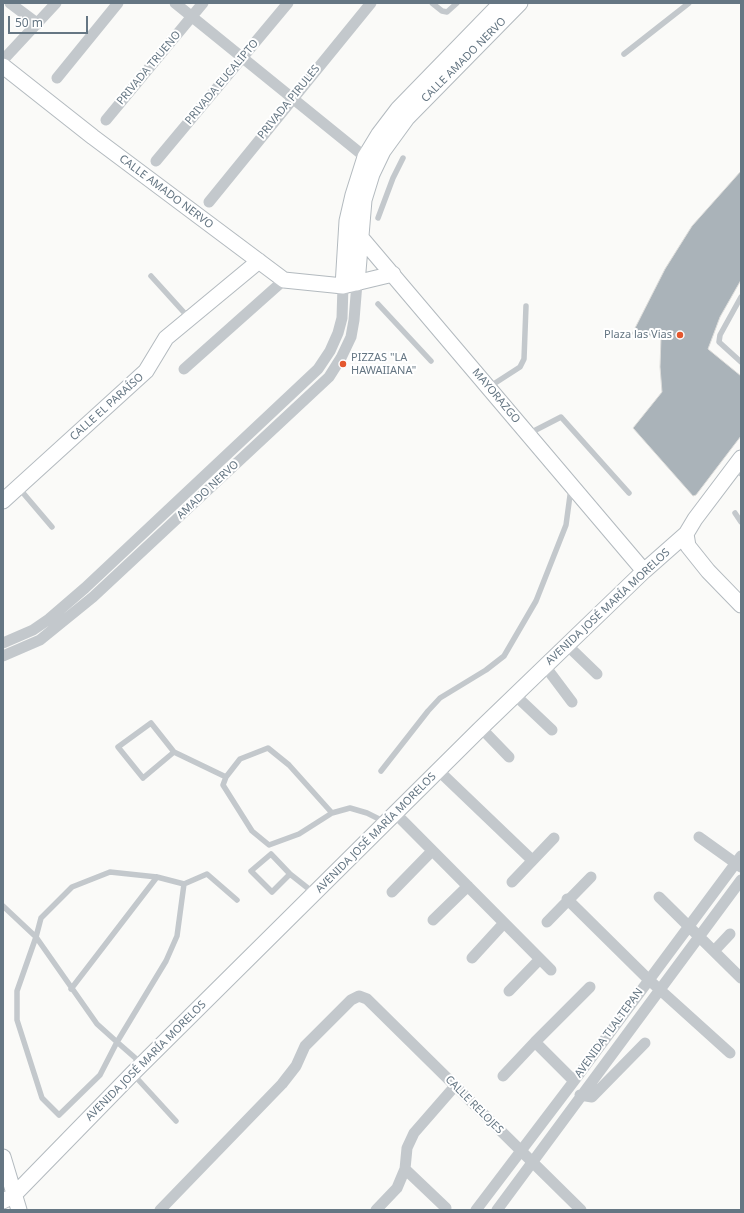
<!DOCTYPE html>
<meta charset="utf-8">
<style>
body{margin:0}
#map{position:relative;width:744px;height:1213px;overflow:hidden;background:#fafaf8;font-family:"Noto Sans",sans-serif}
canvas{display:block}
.frame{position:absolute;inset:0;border:4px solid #657683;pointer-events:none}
.scale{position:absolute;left:8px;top:16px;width:80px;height:18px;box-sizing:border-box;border:2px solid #657683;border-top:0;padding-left:5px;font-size:12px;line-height:14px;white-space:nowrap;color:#657683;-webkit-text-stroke:3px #fff;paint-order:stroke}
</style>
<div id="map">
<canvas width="744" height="1213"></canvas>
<div class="frame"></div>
<div class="scale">50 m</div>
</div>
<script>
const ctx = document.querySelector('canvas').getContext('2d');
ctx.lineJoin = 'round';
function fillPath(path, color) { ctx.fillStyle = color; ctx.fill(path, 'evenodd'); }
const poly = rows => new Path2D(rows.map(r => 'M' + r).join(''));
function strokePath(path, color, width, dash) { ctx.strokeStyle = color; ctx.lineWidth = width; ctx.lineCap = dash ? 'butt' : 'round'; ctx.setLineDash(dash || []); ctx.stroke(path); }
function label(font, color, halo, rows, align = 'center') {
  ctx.font = font + ' "Noto Sans",sans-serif'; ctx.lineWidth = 4; ctx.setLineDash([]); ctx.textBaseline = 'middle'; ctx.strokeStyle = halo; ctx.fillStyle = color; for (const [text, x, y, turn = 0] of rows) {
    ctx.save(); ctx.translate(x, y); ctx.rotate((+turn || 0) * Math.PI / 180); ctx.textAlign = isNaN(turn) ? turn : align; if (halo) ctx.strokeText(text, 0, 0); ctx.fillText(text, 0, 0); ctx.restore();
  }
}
const building = poly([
 [741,171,741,280,720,317,708,349,741,376,741,436,696,495,693,496,633,428,662,392,660,367,661,337,632,334,665,269,692,226,741,171]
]);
fillPath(building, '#aab3b9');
strokePath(building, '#dcdcda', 1);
const secondary = poly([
 [3,66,93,137,284,280,343,286,393,274],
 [347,221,644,571],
 [357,283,364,200,372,174,383,151,407,118,520,3],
 [343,286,347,221,353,195,365,157,379,134,398,109,501,3],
 [3,501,146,371,166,338,259,261],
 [686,534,688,546,708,571,741,605],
 [3,1157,19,1210],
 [3,1201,13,1196,132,1074,481,728,644,571,686,534,695,519,741,458]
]);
strokePath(secondary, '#b3babf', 17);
strokePath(poly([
 [432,3,442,11,447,12,457,3],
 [624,54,689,3],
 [378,218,393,178,403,158],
 [151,276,189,318],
 [741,297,720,335,719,342,741,362],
 [378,304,431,361],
 [489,387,520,367,524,359,526,306],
 [528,434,561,417,629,493],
 [734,468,741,474],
 [18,487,52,527],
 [735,513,741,522],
 [174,752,151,723,118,747,143,778,174,752,226,777],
 [381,771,428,711,440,698,486,670,504,656,536,601,566,525,571,488],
 [332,813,289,765,268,748,240,759,226,777,223,785,252,831,269,845,299,834,332,813,350,808,367,813,385,822],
 [290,874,272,892,251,871,271,854,290,874,314,893],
 [184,884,207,874,237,900],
 [3,906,36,937,41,918,72,887,110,872,157,877,184,884,177,936,166,961,117,1042,100,1075,59,1115,42,1098,17,1020,17,991,36,937,97,1024,117,1042,141,1063],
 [71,989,157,877],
 [133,1074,176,1121]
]), '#c3c8cc', 5.5);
strokePath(poly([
 [10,3,38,24],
 [175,3,365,157],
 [3,60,56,3],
 [57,78,118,3],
 [106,120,203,3],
 [156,161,288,3],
 [209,202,371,3],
 [184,369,284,280],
 [3,643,33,630,49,619,85,588,318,369,330,351,338,333,342,318,343,286],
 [567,645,597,674],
 [3,656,40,640,93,597,329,377,341,358,351,337,354,320,357,283],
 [545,666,572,702],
 [515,695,552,730],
 [481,728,509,757],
 [439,771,532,860],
 [395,813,551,970],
 [699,837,741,867],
 [512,882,554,838],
 [392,892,432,851],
 [659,897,741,978],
 [567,899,648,979,730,1053],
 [433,920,468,886],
 [547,922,591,877],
 [714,951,730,934],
 [472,958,504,923],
 [509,991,540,959],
 [535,1042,590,987],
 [503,1076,535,1042,574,1081],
 [580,1095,592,1097,645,1043],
 [405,1169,446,1208],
 [160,1210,282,1084,296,1066,305,1046,351,1000,359,996,367,999,581,1210],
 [376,1210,397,1188,405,1169,407,1148,414,1133,455,1086],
 [476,1210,574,1081,741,856],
 [497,1210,741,880]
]), '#c3c8cc', 11);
strokePath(secondary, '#fff', 15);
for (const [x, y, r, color] of [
 [680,335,4,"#e4572e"],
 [343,364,4,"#e4572e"]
]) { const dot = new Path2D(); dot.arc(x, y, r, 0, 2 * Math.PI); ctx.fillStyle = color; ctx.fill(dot); strokePath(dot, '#fff', 1.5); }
label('11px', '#657683', '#fff', [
 ["CALLE AMADO NERVO",464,60,-45],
 ["PRIVADA TRUENO",149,68,-50],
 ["PRIVADA EUCALIPTO",222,82,-50],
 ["PRIVADA PIRULES",289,102,-51],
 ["CALLE AMADO NERVO",166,192,37],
 ["MAYORAZGO",496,396,50],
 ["CALLE EL PARAÍSO",107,407,-42],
 ["AMADO NERVO",208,490,-43],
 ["AVENIDA JOSÉ MARÍA MORELOS",608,607,-43],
 ["AVENIDA JOSÉ MARÍA MORELOS",376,833,-45],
 ["AVENIDA TLALTEPAN",609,1033,-54],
 ["AVENIDA JOSÉ MARÍA MORELOS",146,1061,-45],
 ["CALLE RELOJES",474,1105,45]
]);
label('11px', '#657683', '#fff', [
 ["Plaza las Vias",672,335],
 ["PIZZAS \"LA",351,358,"left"],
 ["HAWAIIANA\"",351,371,"left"]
], 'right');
</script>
